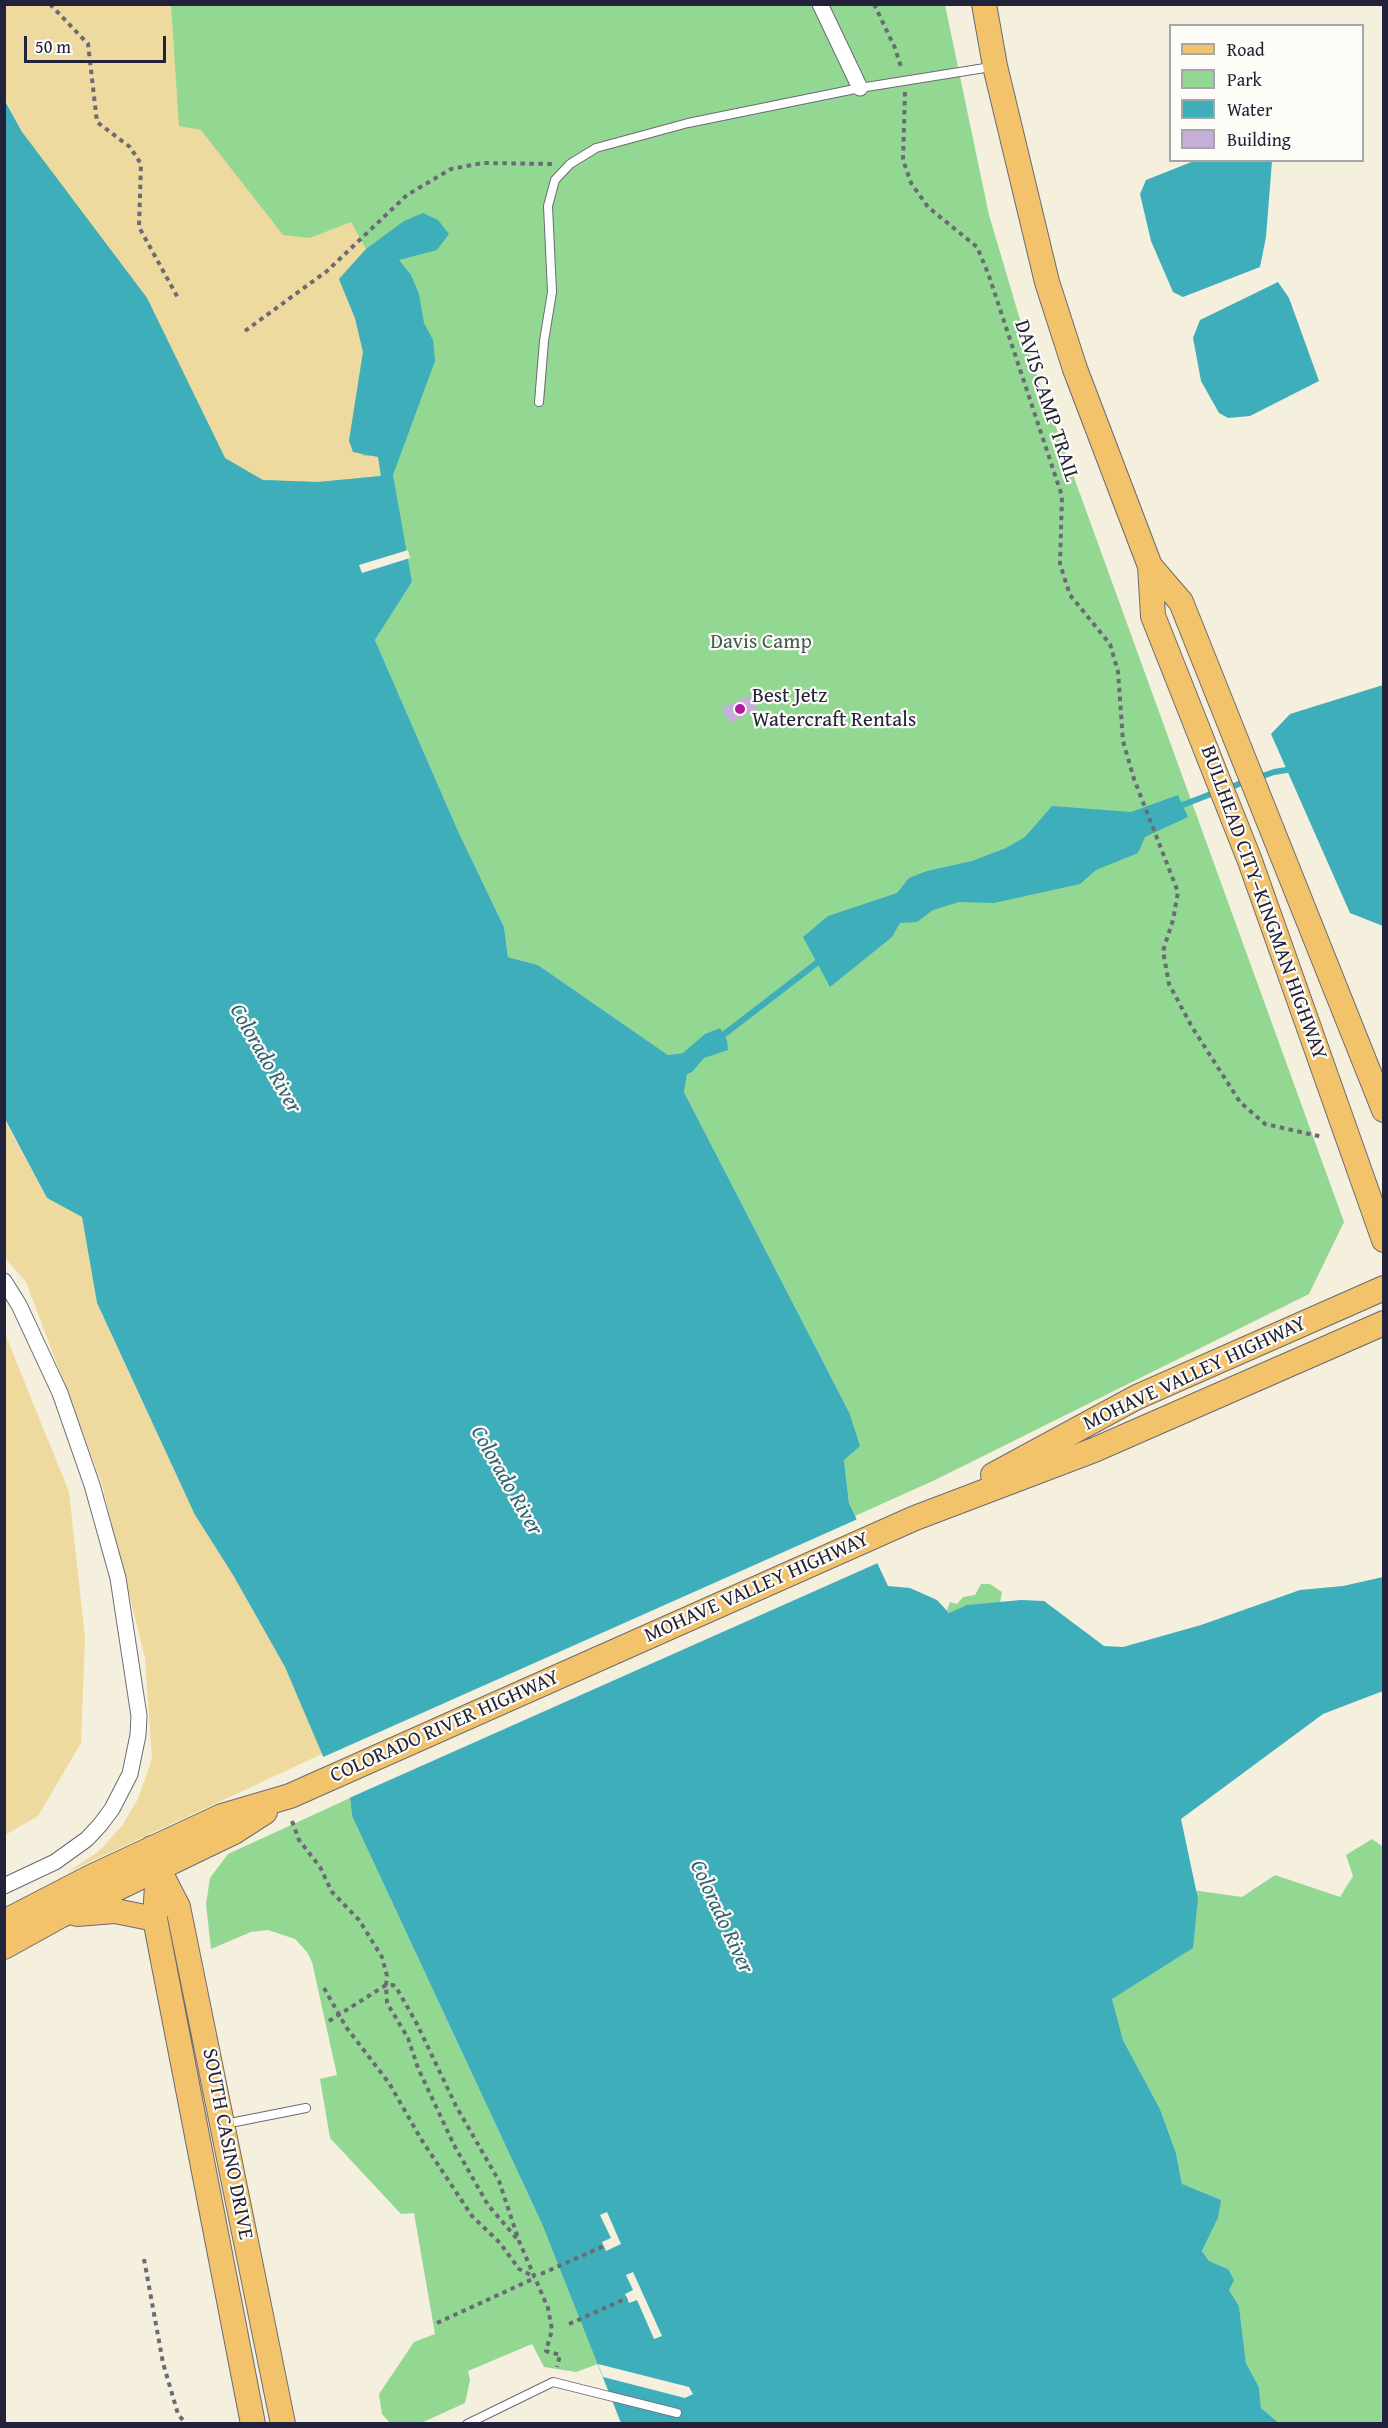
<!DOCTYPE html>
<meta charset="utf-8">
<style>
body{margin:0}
#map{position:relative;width:1388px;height:2428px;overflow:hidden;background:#f5efdd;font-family:"Gentium Book Plus",serif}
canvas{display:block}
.frame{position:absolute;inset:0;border:6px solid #22223b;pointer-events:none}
.legend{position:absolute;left:1169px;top:24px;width:195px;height:138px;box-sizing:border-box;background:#fdfcf7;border:2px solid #a5a5ac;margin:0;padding:8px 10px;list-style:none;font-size:18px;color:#22223b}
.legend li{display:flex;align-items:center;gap:12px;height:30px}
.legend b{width:30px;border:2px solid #a5a5ac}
.scale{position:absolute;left:24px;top:36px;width:142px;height:27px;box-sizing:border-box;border:3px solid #22223b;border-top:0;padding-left:8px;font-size:18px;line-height:21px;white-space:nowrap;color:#22223b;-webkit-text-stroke:4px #fdfcf7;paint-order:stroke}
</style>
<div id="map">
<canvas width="1388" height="2428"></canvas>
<div class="frame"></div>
<ul class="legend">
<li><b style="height:8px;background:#f2c36a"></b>Road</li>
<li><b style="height:16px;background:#92d893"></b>Park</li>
<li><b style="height:16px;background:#3faebb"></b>Water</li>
<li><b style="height:16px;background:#c5afd9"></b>Building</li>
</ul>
<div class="scale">50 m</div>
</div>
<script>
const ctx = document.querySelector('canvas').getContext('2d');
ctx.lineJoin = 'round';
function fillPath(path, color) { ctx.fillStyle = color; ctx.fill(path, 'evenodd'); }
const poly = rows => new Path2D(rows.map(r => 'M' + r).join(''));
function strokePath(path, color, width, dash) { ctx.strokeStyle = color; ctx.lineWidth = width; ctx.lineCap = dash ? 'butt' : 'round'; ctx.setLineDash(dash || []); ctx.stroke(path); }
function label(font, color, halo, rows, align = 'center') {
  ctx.font = font + ' "Gentium Book Plus",serif'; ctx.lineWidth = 4.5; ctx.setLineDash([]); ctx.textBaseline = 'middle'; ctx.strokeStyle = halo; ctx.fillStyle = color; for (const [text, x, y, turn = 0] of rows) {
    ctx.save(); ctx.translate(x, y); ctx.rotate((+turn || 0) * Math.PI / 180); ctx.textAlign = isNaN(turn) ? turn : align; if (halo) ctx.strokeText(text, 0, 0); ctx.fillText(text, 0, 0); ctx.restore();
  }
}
fillPath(poly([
 [4,5,945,5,989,215,1034,367,1344,1222,1309,1294,935,1480,855,1516,849,1503,844,1460,849,1412,684,1092,690,1048,683,1053,668,1055,538,965,508,957,504,927,458,831,375,640,412,582,405,551,225,458,22,132],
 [981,1584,990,1584,1002,1592,1000,1603,1185,1889,1242,1897,1275,1875,1340,1897,1353,1876,1346,1855,1372,1839,1383,1847,1383,2423,1279,2423,1261,2408,1259,2387,1246,2363,1239,2306,1229,2290,1228,2269,1209,2261,1202,2251,1218,2218,1182,2184,1176,2153,1160,2109,1123,2040,1104,1972,967,1639,947,1610,950,1602,957,1604,963,1597,975,1595],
 [350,1798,352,1816,542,2224,598,2364,576,2372,544,2367,532,2344,468,2371,470,2380,465,2403,421,2423,390,2423,382,2414,379,2394,414,2342,435,2334,414,2213,401,2214,330,2138,320,2079,337,2075,312,1962,307,1952,295,1939,268,1930,251,1932,211,1949,206,1904,210,1878,228,1854]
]), '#92d893');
fillPath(poly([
 [4,5,171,5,179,126,201,130,283,235,310,238,351,222,366,249,339,279,355,318,363,352,349,441,363,456,378,456,381,476,318,482,263,480,225,458,147,298,22,132,5,99],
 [4,1119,47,1198,82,1217,97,1304,195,1515,233,1575,285,1667,322,1754,66,1873,98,1852,122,1826,138,1799,152,1759,145,1658,101,1481,26,1282,5,1258],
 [4,1331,69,1492,85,1637,81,1743,38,1816,5,1835]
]), '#eeda9e');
fillPath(poly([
 [4,99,22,132,147,298,225,458,263,480,318,482,381,476,378,457,353,452,349,441,363,352,355,318,339,279,366,249,404,221,423,213,438,220,449,234,437,250,399,260,411,275,419,294,424,323,433,340,435,361,393,475,412,582,375,640,458,831,504,927,508,957,538,965,668,1055,683,1053,705,1034,720,1028,727,1040,728,1050,704,1058,692,1072,687,1074,684,1092,849,1412,860,1446,844,1460,849,1503,888,1586,910,1588,937,1600,949,1613,967,1605,1021,1600,1044,1601,1104,1646,1123,1647,1201,1625,1300,1590,1343,1586,1383,1577,1383,1691,1323,1714,1181,1819,1198,1899,1193,1948,1112,1999,1123,2040,1160,2109,1176,2153,1182,2184,1221,2200,1218,2218,1202,2251,1209,2261,1228,2269,1234,2280,1229,2290,1239,2306,1246,2363,1259,2387,1261,2408,1279,2423,621,2423,542,2224,352,1816,350,1798,334,1777,322,1754,285,1667,233,1575,195,1515,97,1303,82,1217,47,1198,5,1119],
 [1194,161,1272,161,1266,237,1260,267,1183,297,1173,292,1151,241,1140,194,1146,180],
 [1278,282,1289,298,1319,381,1250,416,1228,418,1219,413,1201,381,1193,338,1200,320],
 [1383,685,1384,685,1383,926,1350,913,1271,734,1290,714],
 [1178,795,1188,817,1145,837,1138,853,1096,870,1080,884,994,903,959,902,933,910,917,922,900,923,892,937,830,987,803,937,828,916,897,893,909,878,927,871,972,861,1006,848,1025,837,1052,806,1131,812]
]), '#3faebb');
fillPath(poly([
 [408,550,410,558,362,573,359,565],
 [860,1518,880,1562,347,1799,332,1778,321,1758],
 [607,2212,621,2244,606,2251,602,2242,611,2238,600,2215],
 [633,2272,662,2336,654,2339,637,2300,629,2303,625,2294,633,2290,626,2275],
 [598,2364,689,2387,693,2394,685,2398,603,2377]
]), '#f5efdd');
strokePath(poly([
 [1257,778,1274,772,1293,769],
 [1226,789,1247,781],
 [1175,808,1216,792],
 [718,1039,822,959]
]), '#3faebb', 6);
fillPath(poly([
 [751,695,758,709,729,723,722,708]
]), '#c5afd9');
const service = poly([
 [539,402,544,341,552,292,548,206,555,180,570,164,596,148,688,123,860,88,991,67],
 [225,2124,306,2108],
 [467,2424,553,2382,677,2413]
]);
const minor = poly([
 [820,4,860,88],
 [4,1281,19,1305,60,1393,92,1485,118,1578,139,1716,138,1735,130,1774,112,1809,100,1825,87,1839,55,1862,4,1886]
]);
const primary = poly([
 [152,1848,158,1868,178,1907,283,2424],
 [158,1868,155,1919,253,2424]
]);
const trunk = poly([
 [984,4,995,66,1047,282,1075,369,1150,566,1153,616,1250,861,1384,1240],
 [1150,566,1181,602,1384,1110],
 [993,1475,1137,1397,1384,1288],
 [77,1914,115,1911,155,1919],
 [4,1922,91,1877,222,1816,290,1796,915,1518,1094,1450,1384,1323],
 [4,1947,60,1916,234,1832,265,1812]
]);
strokePath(service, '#6c6a74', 10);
strokePath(minor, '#6c6a74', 17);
strokePath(primary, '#6c6a74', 26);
strokePath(trunk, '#6c6a74', 26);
strokePath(poly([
 [50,4,88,44,97,122,130,147,141,164,139,227,178,298],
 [874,4,895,48,902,70],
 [905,92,903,160,911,183,928,207,977,247,988,273,1062,496,1060,564,1070,595,1110,644,1118,672,1123,741,1134,779,1178,892,1173,920,1163,951,1169,984,1192,1027,1240,1102,1265,1124,1323,1137],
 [245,331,327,271,407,195,451,169,483,163,552,164],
 [292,1821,299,1840,320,1867,332,1892,359,1920,382,1957,387,1976,386,1985,393,1985,397,1989,416,2022,456,2106,499,2181,519,2241,548,2308,552,2330,546,2351,560,2355,557,2367],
 [324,1988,346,2027,389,2083,421,2139,472,2216,500,2243,519,2269,535,2277],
 [329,2021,386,1985,387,2003,408,2038,418,2068,454,2145,488,2205,519,2241],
 [144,2259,163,2363,178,2414,186,2424],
 [541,2274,604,2246],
 [437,2323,535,2278],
 [569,2324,627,2298]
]), '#6c6a74', 4, [4.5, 4.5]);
strokePath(service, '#fff', 8);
strokePath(minor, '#fff', 15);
strokePath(primary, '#f2c36a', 24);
strokePath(trunk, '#f2c36a', 24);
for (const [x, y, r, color] of [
 [740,709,6,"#b5179e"]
]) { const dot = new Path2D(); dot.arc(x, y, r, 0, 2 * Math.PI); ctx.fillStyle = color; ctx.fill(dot); strokePath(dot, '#fdfcf7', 2); }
label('21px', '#22223b', '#fdfcf7', [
 ["DAVIS CAMP TRAIL",1046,401,72],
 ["BULLHEAD CITY–KINGMAN HIGHWAY",1263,903,70],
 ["MOHAVE VALLEY HIGHWAY",1195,1374,-25],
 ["MOHAVE VALLEY HIGHWAY",757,1588,-24],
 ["COLORADO RIVER HIGHWAY",445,1727,-24],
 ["SOUTH CASINO DRIVE",227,2144,79]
]);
label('21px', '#445955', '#fdfcf7', [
 ["Davis Camp",761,643]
]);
label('21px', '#22223b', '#fdfcf7', [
 ["Best Jetz",752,697],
 ["Watercraft Rentals",752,721]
], 'left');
label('italic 22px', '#2f6175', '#fdfcf7', [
 ["Colorado River",265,1059,60],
 ["Colorado River",506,1481,60],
 ["Colorado River",721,1917,65]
]);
</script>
